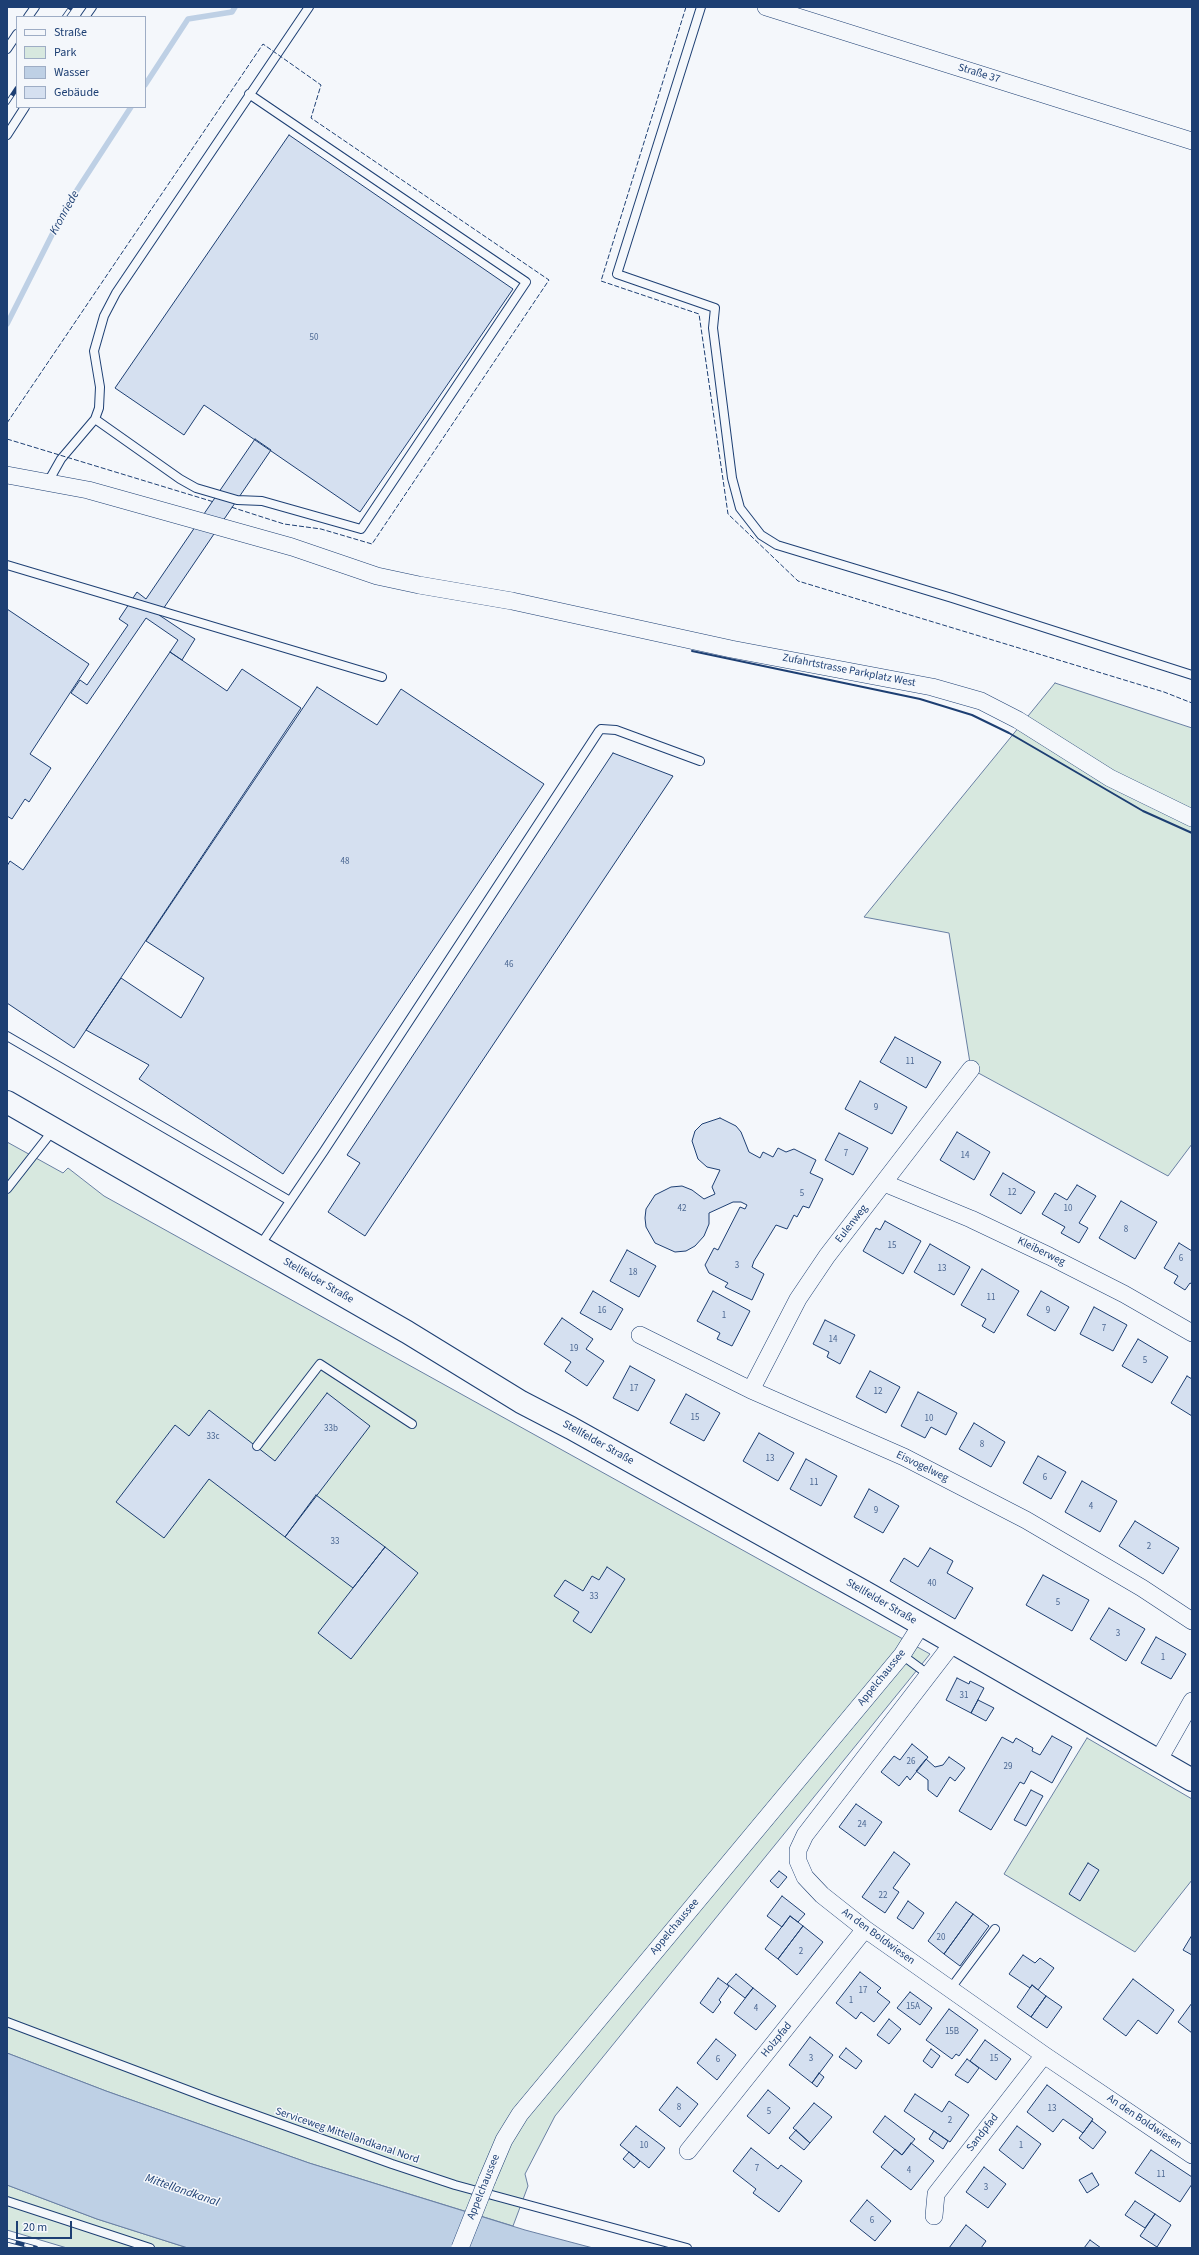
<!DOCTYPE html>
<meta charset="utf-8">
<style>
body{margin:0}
#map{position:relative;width:1199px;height:2255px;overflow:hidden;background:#f4f7fb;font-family:"Source Sans 3",sans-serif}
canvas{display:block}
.frame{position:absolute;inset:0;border:8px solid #1d3f73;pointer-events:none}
.legend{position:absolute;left:16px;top:16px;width:130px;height:92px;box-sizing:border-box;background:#f4f7fb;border:1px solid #9eadc5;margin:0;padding:5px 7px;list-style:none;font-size:12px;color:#1d3f73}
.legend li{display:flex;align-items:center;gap:8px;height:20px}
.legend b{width:20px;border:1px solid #9eadc5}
.scale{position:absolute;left:16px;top:2221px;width:56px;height:18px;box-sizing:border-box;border:2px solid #1d3f73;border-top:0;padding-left:5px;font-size:12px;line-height:14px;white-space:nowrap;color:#1d3f73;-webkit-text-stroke:3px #f4f7fb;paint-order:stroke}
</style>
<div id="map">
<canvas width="1199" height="2255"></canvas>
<div class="frame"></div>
<ul class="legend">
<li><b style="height:5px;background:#f4f7fb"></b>Straße</li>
<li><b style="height:11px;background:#d7e8df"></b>Park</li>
<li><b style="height:11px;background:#bed0e5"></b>Wasser</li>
<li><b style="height:11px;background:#d5e0f0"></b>Gebäude</li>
</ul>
<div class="scale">20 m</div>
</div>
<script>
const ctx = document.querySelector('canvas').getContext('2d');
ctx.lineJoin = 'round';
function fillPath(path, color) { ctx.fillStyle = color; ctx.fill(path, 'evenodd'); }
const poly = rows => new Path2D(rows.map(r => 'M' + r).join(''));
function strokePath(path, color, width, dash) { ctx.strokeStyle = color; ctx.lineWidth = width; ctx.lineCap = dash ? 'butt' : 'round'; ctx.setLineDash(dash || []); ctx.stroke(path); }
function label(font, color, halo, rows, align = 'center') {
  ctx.font = font + ' "Source Sans 3",sans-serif'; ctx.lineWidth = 3; ctx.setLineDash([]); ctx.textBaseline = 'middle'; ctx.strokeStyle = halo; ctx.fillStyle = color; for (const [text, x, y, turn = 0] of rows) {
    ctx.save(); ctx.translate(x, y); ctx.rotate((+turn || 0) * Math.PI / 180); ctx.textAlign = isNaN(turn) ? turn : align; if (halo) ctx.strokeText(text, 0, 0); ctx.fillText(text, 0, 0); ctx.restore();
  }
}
const green = poly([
 [1055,683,1192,728,1192,1144,1168,1176,971,1069,949,933,864,917,1055,683],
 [7,1142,63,1173,68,1168,104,1196,930,1654,555,2116,525,2174,528,2186,513,2226,309,2163,106,2091,7,2053,7,1142],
 [1087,1738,1192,1799,1192,1880,1135,1952,1004,1874,1087,1738],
 [7,2185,97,2219,188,2248,67,2248,7,2230,7,2185]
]);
fillPath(green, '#d7e8df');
strokePath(green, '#687fa3', 1);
const water = poly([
 [7,2053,106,2091,309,2163,525,2230,593,2248,188,2248,97,2219,7,2185,7,2053]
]);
fillPath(water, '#bed0e5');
strokePath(water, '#687fa3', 1);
strokePath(poly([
 [145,85,188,19,232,12,235,7],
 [7,324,66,207,131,107]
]), '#bed0e5', 5.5);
const building = poly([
 [289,135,513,289,360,512,204,405,184,435,115,388,289,135],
 [255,439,271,450,159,615,195,639,182,660,170,652,178,640,146,618,87,704,71,693,80,680,87,685,128,625,119,619,137,592,146,599,255,439],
 [7,609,89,664,30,754,51,768,29,802,25,799,12,819,7,816,7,609],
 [170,652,227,691,242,669,301,708,74,1048,7,1003,7,866,10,861,23,870,170,652],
 [317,687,377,725,401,689,544,784,283,1174,139,1079,149,1065,86,1030,121,978,181,1018,204,978,146,941,317,687],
 [613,753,673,776,365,1236,328,1212,360,1163,347,1155,613,753],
 [895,1037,941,1062,926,1088,880,1062,895,1037],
 [860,1081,907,1107,892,1134,845,1109,860,1081],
 [720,1118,736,1126,741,1132,749,1152,760,1158,763,1152,773,1157,778,1148,786,1152,794,1149,816,1160,810,1173,823,1179,809,1208,803,1206,797,1217,794,1215,787,1229,776,1225,754,1261,752,1267,764,1274,752,1300,725,1287,728,1283,709,1273,705,1265,714,1248,718,1250,740,1207,745,1209,747,1205,741,1202,733,1202,709,1213,709,1224,704,1236,695,1246,686,1251,675,1252,655,1243,646,1227,645,1218,646,1209,655,1195,671,1187,682,1186,692,1190,704,1199,715,1194,712,1187,720,1170,707,1167,698,1159,692,1141,695,1131,702,1124,720,1118],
 [957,1132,990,1152,974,1180,940,1160,957,1132],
 [839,1133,868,1148,853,1175,825,1160,839,1133],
 [1003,1173,1035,1192,1021,1214,990,1195,1003,1173],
 [1077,1185,1096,1196,1079,1223,1088,1228,1079,1243,1061,1233,1065,1227,1042,1214,1055,1193,1067,1200,1077,1185],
 [1121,1201,1157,1222,1135,1259,1099,1238,1121,1201],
 [885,1221,921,1241,903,1274,863,1251,876,1228,880,1230,885,1221],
 [1179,1243,1192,1251,1192,1284,1190,1283,1185,1290,1174,1283,1178,1276,1164,1268,1179,1243],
 [930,1244,970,1267,954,1295,914,1272,930,1244],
 [627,1250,656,1266,639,1297,610,1281,627,1250],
 [982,1269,1019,1291,994,1333,982,1326,986,1319,961,1305,982,1269],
 [593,1291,623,1309,611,1330,580,1313,593,1291],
 [713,1291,750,1311,732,1346,717,1339,720,1333,697,1321,713,1291],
 [1041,1291,1069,1307,1055,1331,1027,1315,1041,1291],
 [1094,1307,1127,1325,1113,1351,1080,1334,1094,1307],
 [562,1318,593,1339,586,1349,604,1361,587,1386,565,1371,571,1362,544,1344,562,1318],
 [825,1320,855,1335,840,1364,827,1357,829,1352,813,1344,825,1320],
 [1138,1339,1168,1357,1152,1383,1122,1366,1138,1339],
 [630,1366,655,1380,638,1411,613,1398,630,1366],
 [870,1371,900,1387,886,1413,856,1397,870,1371],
 [1187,1376,1192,1379,1192,1416,1171,1403,1187,1376],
 [918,1392,957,1413,946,1435,931,1427,925,1438,901,1426,918,1392],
 [327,1393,370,1426,285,1537,209,1479,164,1538,116,1502,175,1425,189,1436,209,1410,275,1461,327,1393],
 [686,1394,720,1413,704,1441,670,1423,686,1394],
 [974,1423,1005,1442,991,1467,959,1449,974,1423],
 [759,1433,794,1453,778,1481,743,1461,759,1433],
 [1038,1456,1066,1472,1051,1499,1023,1483,1038,1456],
 [806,1459,837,1476,821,1506,790,1489,806,1459],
 [1082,1481,1117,1501,1100,1532,1065,1512,1082,1481],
 [869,1489,899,1506,883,1533,854,1517,869,1489],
 [316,1495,385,1547,353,1588,285,1537,316,1495],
 [1135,1521,1179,1548,1163,1574,1119,1546,1135,1521],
 [385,1547,418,1573,351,1659,318,1633,385,1547],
 [930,1548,953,1561,947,1573,973,1588,955,1619,890,1581,904,1558,918,1567,930,1548],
 [607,1567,625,1579,591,1633,573,1621,579,1612,554,1596,565,1580,583,1591,592,1576,599,1580,607,1567],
 [1043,1575,1089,1600,1072,1631,1026,1605,1043,1575],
 [1109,1608,1145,1629,1126,1661,1090,1639,1109,1608],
 [1156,1637,1186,1654,1171,1679,1141,1663,1156,1637],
 [957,1678,969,1684,970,1681,984,1688,971,1713,946,1700,957,1678],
 [978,1700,994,1708,986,1721,971,1713,978,1700],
 [1052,1736,1072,1747,1052,1783,1031,1771,1024,1784,1020,1782,991,1830,959,1811,1002,1737,1013,1743,1016,1738,1033,1748,1032,1751,1040,1755,1052,1736],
 [912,1744,928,1757,910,1780,907,1776,899,1786,881,1772,894,1756,900,1760,912,1744],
 [949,1757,965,1768,955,1781,950,1777,937,1797,928,1790,928,1780,916,1771,926,1759,935,1767,943,1765,949,1757],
 [1031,1790,1043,1796,1026,1826,1014,1820,1031,1790],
 [856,1804,882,1822,865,1846,839,1827,856,1804],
 [894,1852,910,1864,893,1888,899,1892,885,1913,862,1897,894,1852],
 [1088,1863,1099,1870,1080,1901,1069,1894,1088,1863],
 [779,1871,787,1877,778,1888,770,1881,779,1871],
 [782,1896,805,1914,798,1922,790,1916,782,1927,767,1916,782,1896],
 [908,1901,924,1913,913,1929,897,1918,908,1901],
 [956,1902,973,1914,944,1954,928,1941,956,1902],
 [973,1914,989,1926,960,1966,944,1954,973,1914],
 [790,1916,803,1926,778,1959,765,1949,790,1916],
 [803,1926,823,1942,797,1975,778,1959,803,1926],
 [1192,1935,1192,1955,1183,1950,1192,1935],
 [1023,1955,1035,1963,1040,1958,1054,1968,1038,1990,1032,1985,1030,1988,1009,1974,1023,1955],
 [860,1972,881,1988,877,1992,890,2002,874,2022,861,2012,856,2019,836,2003,860,1972],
 [736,1974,753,1988,745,1998,727,1984,736,1974],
 [718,1978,729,1986,719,2000,721,2002,713,2013,700,2003,718,1978],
 [1133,1979,1174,2010,1157,2034,1138,2020,1126,2036,1103,2019,1133,1979],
 [1032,1985,1046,1996,1031,2017,1017,2007,1032,1985],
 [753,1988,776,2006,756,2030,734,2013,753,1988],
 [910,1992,932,2008,920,2025,897,2008,910,1992],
 [1046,1996,1062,2007,1047,2028,1031,2017,1046,1996],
 [1192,2003,1192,2033,1178,2022,1192,2003],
 [949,2009,978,2030,959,2056,956,2054,952,2059,926,2040,949,2009],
 [889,2019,901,2029,889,2044,877,2035,889,2019],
 [810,2037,833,2055,812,2083,789,2065,810,2037],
 [716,2039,736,2055,717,2080,697,2063,716,2039],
 [985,2040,1011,2059,996,2080,970,2061,985,2040],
 [846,2048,862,2061,856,2069,839,2057,846,2048],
 [931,2049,940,2056,932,2068,923,2061,931,2049],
 [967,2059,979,2068,968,2083,955,2075,967,2059],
 [819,2073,824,2077,817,2087,812,2083,819,2073],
 [1047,2085,1093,2119,1083,2133,1063,2119,1053,2132,1027,2112,1047,2085],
 [677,2087,698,2104,680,2127,659,2110,677,2087],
 [768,2090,790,2108,769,2134,747,2116,768,2090],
 [915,2094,942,2112,949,2101,969,2115,950,2142,904,2111,915,2094],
 [814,2103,832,2117,810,2143,793,2128,814,2103],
 [885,2116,915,2139,902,2155,873,2132,885,2116],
 [1092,2121,1106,2132,1093,2149,1079,2138,1092,2121],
 [636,2126,665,2148,649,2168,620,2145,636,2126],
 [1017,2126,1041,2144,1023,2169,999,2150,1017,2126],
 [796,2130,810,2143,804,2150,789,2138,796,2130],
 [934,2131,948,2141,943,2149,929,2139,934,2131],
 [911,2143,934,2161,911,2190,881,2167,895,2149,902,2155,911,2143],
 [751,2148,778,2169,781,2165,802,2181,779,2212,753,2193,756,2189,733,2171,751,2148],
 [1151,2150,1192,2177,1192,2184,1180,2202,1135,2173,1151,2150],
 [629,2152,640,2161,634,2168,623,2159,629,2152],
 [984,2167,1006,2184,988,2208,966,2192,984,2167],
 [1092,2173,1099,2185,1087,2193,1079,2180,1092,2173],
 [867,2200,891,2221,875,2241,850,2221,867,2200],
 [1135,2201,1155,2214,1145,2228,1125,2215,1135,2201],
 [1155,2214,1171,2225,1157,2247,1140,2236,1155,2214],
 [966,2225,986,2241,981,2248,949,2248,966,2225],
 [1090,2240,1101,2248,1084,2248,1090,2240]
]);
fillPath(building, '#d5e0f0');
strokePath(building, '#1d3f73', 1);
const lane = poly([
 [701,7,617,274,715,308,713,328,732,478,740,508,761,535,777,545,952,598,1192,675],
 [28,17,35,7],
 [85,17,92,7],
 [7,49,17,34],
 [7,135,25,107],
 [95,419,180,479,196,488,237,500,262,501,361,529,526,282,249,94],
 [48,482,61,459,95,419,99,408,100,387,94,351,104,316,116,293,309,7],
 [7,565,382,677],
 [7,1036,290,1201],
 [7,1189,54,1129],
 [259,1247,324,1151,599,731,601,729,616,730,700,761],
 [257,1446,320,1364,412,1424],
 [902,1655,929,1675],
 [951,1988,995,1929],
 [7,2022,211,2099,392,2164,455,2185,687,2248],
 [7,2201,150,2248]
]);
const street = poly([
 [766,7,1192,141],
 [7,475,88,490,292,547,377,576,419,585,512,601,731,649,932,687,981,701,1018,720,1110,778,1192,818],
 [884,1183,971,1219,1049,1256,1124,1294,1192,1333],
 [640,1335,751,1390,904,1457,1026,1520,1142,1588,1192,1621],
 [751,1390,798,1299,827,1256,971,1069],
 [953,1643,805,1835,798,1850,798,1861,805,1877,822,1895,865,1929,1044,2055,1192,2155],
 [1158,1761,1192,1701],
 [688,2151,865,1929],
 [487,2180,504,2140,520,2114,902,1655,921,1625],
 [934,2216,936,2194,1044,2055]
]);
const secondary = poly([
 [7,1102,407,1332,521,1402,571,1428,870,1595,1192,1780]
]);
strokePath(lane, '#1d3f73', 10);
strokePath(street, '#1d3f73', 18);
strokePath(secondary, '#1d3f73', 24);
strokePath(lane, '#f4f7fb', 8);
strokePath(street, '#f4f7fb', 17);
strokePath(secondary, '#f4f7fb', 22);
const rail = poly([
 [64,17,71,7],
 [7,103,17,88],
 [7,2240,36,2248]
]);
strokePath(rail, '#1d3f73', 4.5);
strokePath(rail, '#f4f7fb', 3, [9]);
const streetBridge = poly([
 [460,2248,487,2180]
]);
strokePath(streetBridge, '#1d3f73', 18, []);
strokePath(streetBridge, '#f4f7fb', 17);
strokePath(poly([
 [686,7,601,281,699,314,728,514,798,581,1164,692,1192,703],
 [7,423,263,44,321,85,311,118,549,280,372,544,321,529,284,524,231,507],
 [7,439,214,502]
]), '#1d3f73', 1, [5, 2]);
strokePath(poly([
 [692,651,920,699,972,715,1009,733,1143,811,1192,833]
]), '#1d3f73', 2);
label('9px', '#4b6792', null, [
 ["50",314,338],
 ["48",345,862],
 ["46",509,965],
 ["11",910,1062],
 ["9",876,1108],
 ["7",846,1154],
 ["14",965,1156],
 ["12",1012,1193],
 ["5",802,1194],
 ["42",682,1209],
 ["10",1068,1209],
 ["8",1126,1230],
 ["15",892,1246],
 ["6",1181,1259],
 ["3",737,1266],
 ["13",942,1269],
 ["18",633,1273],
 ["11",991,1298],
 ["16",602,1311],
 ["9",1048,1311],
 ["1",724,1316],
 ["7",1104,1329],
 ["14",833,1340],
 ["19",574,1349],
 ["5",1145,1361],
 ["17",634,1389],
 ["12",878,1392],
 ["15",695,1418],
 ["10",929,1419],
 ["33b",331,1429],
 ["33c",213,1437],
 ["8",982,1445],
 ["13",770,1459],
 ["6",1045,1478],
 ["11",814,1483],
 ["4",1091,1507],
 ["9",876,1511],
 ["33",335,1542],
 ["2",1149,1547],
 ["40",932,1584],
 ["33",594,1597],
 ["5",1058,1603],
 ["3",1118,1634],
 ["1",1163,1658],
 ["31",964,1696],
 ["26",911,1762],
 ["29",1008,1767],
 ["24",862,1825],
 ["22",883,1896],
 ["20",941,1938],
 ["2",801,1952],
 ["17",863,1991],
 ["1",851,2001],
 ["15A",913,2007],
 ["4",756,2009],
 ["15B",952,2032],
 ["3",811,2059],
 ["15",994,2059],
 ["6",718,2060],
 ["8",679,2108],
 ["13",1052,2109],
 ["5",769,2112],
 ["2",950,2121],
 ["10",644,2146],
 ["1",1021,2146],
 ["7",757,2169],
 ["4",909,2171],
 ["11",1161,2175],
 ["3",986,2188],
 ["6",872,2221]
]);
label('11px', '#1d3f73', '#f4f7fb', [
 ["Straße 37",979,74,17],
 ["Zufahrtstrasse Parkplatz West",849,671,11],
 ["Eulenweg",852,1224,-52],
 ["Kleiberweg",1041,1252,26],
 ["Stellfelder Straße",318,1281,30],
 ["Stellfelder Straße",598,1443,29],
 ["Eisvogelweg",922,1467,26],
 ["Stellfelder Straße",881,1602,30],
 ["Appelchaussee",882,1678,-51],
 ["Appelchaussee",675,1927,-50],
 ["An den Boldwiesen",878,1937,36],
 ["Holzpfad",777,2040,-51],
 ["An den Boldwiesen",1144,2122,34],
 ["Sandpfad",983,2133,-52],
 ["Serviceweg Mittellandkanal Nord",347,2136,19],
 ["Appelchaussee",484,2187,-68]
]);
label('italic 12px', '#1d3f73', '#f4f7fb', [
 ["Kronriede",65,213,-61],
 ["Mittellandkanal",182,2191,19]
]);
</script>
